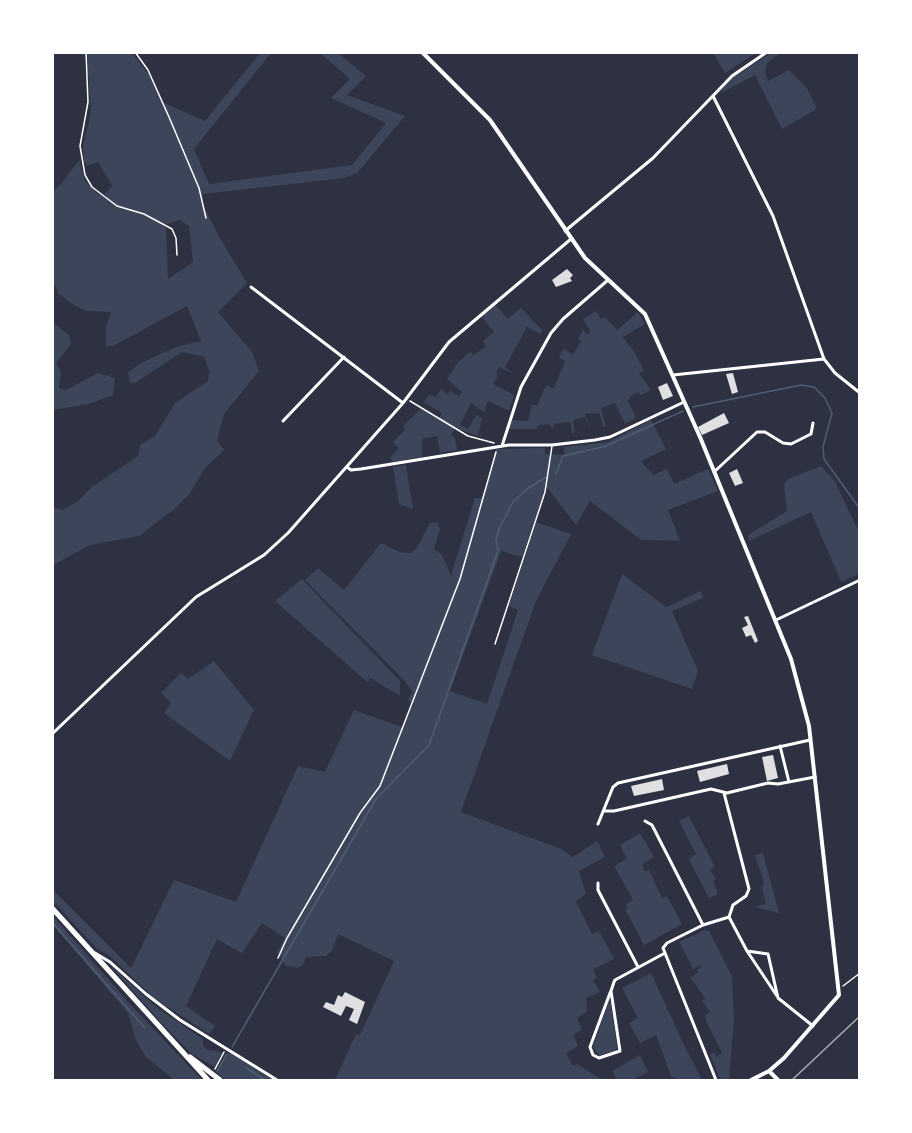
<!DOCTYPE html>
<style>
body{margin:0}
#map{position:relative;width:912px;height:1133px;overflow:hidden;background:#2d3142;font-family:Rubik,sans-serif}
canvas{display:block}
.frame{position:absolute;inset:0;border:54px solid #fff;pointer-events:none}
</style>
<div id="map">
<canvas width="912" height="1133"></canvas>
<div class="frame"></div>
</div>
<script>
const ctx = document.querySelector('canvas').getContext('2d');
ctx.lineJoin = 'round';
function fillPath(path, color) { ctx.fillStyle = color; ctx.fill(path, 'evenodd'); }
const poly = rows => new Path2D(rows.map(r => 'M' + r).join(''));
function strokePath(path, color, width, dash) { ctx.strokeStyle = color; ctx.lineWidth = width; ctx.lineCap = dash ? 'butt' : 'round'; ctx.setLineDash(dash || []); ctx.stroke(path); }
fillPath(poly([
 [87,53,132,53,150,76,164,103,205,121,260,53,271,53,194,149,209,184,352,165,386,123,331,98,350,79,320,53,338,53,366,76,347,95,405,116,358,172,345,178,203,194,202,203,221,240,247,283,218,312,252,352,259,371,224,414,217,441,224,450,205,468,190,493,177,507,139,536,90,545,53,565,52,507,63,510,78,501,93,486,138,456,141,444,155,436,175,403,208,381,209,371,204,357,182,352,135,383,130,383,128,372,141,363,176,347,201,341,187,306,113,346,106,346,106,327,111,312,87,311,75,306,59,294,53,282,53,191,61,184,79,160,85,181,97,193,108,199,105,194,112,186,98,162,87,166,84,161,83,147,91,111],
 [179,220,189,226,193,262,168,279,166,229,161,223,168,224],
 [713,53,756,53,725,73],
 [771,53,780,53,767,63,765,71,768,81,789,70,807,88,816,107,815,110,782,129,755,75,721,93,723,88,731,79],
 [495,304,508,319,521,308,543,331,540,334,527,327,505,367,514,374,499,367,496,372,498,376,493,384,514,395,509,411,488,401,484,412,471,403,460,425,468,429,476,415,482,418,478,436,455,428,451,435,455,438,457,450,440,453,437,436,422,439,422,457,393,462,390,457,399,448,393,442,405,430,403,426,421,409,438,419,442,413,423,402,430,395,436,397,441,389,447,394,450,391,459,396,462,392,447,379,458,362,470,352,473,355,486,347,483,341,494,332,481,316],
 [596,311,601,319,605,317,617,330,638,312,645,324,623,337,635,353,644,371,639,373,651,390,641,395,638,392,630,397,628,401,636,418,625,424,615,403,601,408,606,427,603,427,600,414,585,413,591,433,585,417,573,420,575,433,572,433,570,422,555,424,553,429,549,424,538,425,537,429,509,429,512,420,528,421,532,404,537,406,546,385,554,388,565,361,559,357,564,349,573,355,581,341,577,339,580,335,583,330,587,335,591,331,583,319],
 [52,322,69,335,71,344,56,363,61,372,59,388,66,390,98,373,115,378,113,395,89,404,53,410],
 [651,420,666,449,641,461,653,475,667,469,674,484,708,469,718,491,668,510,680,541,641,540,590,501,576,525,546,486,522,557,501,551,450,691,487,704,518,610,509,606,536,522,571,534,536,601,461,812,561,849,573,857,597,841,605,857,579,871,586,894,576,901,592,934,599,931,614,959,593,969,597,978,593,980,600,992,586,998,587,1012,577,1018,582,1030,573,1035,578,1046,566,1053,573,1066,577,1064,601,1079,600,1080,335,1080,356,1034,360,1035,394,961,338,934,332,950,326,956,306,957,303,965,298,968,286,966,277,952,285,938,262,923,242,953,217,939,186,1006,215,1026,209,1034,154,998,109,955,97,949,53,901,52,889,131,968,174,880,236,902,298,766,325,772,354,710,402,727,414,704,408,700,412,691,403,679,305,580,318,568,344,590,381,543,400,552,411,553,416,549,430,523,437,522,440,529,434,549,442,555,451,575,475,498,484,498,496,449,545,448,545,454,564,455,564,447,608,442],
 [406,465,413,509,399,504,393,467],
 [821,466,834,480,859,532,859,574,841,582,811,512,749,541,748,535,787,511,784,484,788,479],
 [622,574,666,607,701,591,703,598,672,611,698,671,692,689,592,655],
 [302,579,400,681,400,696,370,678,367,682,275,601],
 [214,661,254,710,230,761,164,713,171,703,161,693,181,673,188,679],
 [689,816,712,861,714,867,710,870,716,879,713,881,718,894,709,898,690,862,689,858,696,854,679,821],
 [640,833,654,857,642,865,645,872,649,870,662,898,667,896,682,924,644,945,625,909,628,908,626,904,633,900,614,866,627,859,620,845],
 [763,853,779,913,754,907,766,904,762,888,764,882,755,855],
 [53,916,129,1003,202,1080,174,1080,146,1057,136,1040,128,1013,53,925],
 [705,930,709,931,732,976,734,1019,729,1080,720,1080,710,1054,714,1052,716,1057,722,1053,706,1021,705,1015,710,1012,702,1001,705,998,690,977,698,973,697,970,701,967,700,965,693,969,679,942],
 [107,962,156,1007,203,1039,203,1045,208,1050,222,1052,215,1067,192,1054,165,1027],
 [651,973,684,1045,702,1080,681,1080,671,1076,656,1035,640,1043,629,1023,638,1018,622,988],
 [610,998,617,1047,616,1050,599,1056,593,1047],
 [229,1053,239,1058,273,1080,225,1080,216,1072],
 [640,1055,648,1072,632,1080,617,1080,612,1071]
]), '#3c4559');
strokePath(poly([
 [693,407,801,385,814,387,825,398,832,413,823,447,824,459,860,509],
 [556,474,563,456,606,446,683,411],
 [52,922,144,1027],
 [232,1047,376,799,429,745,498,551,496,539,499,529,513,502,527,489,546,477],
 [246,1068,265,1080],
 [217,1071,227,1054]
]), '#4f5d75', 1.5);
fillPath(poly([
 [567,269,573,275,570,278,572,281,556,287,552,280],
 [733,373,738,392,732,394,726,374],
 [667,383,673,396,663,400,658,387],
 [724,413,729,423,702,435,698,427],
 [737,469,743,483,735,486,729,473],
 [748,616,758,641,755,643,751,635,746,637,742,628,748,625,744,617],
 [773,755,778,778,767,781,762,757],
 [727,764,729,774,700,782,697,771],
 [662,779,664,790,634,796,631,786],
 [345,992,365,1002,357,1024,349,1020,354,1009,346,1006,341,1016,323,1007,326,1002,334,1005,338,995,342,997]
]), '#e0e0e3');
strokePath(poly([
 [86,52,88,102,80,146,85,175,92,187,117,206,144,214,172,229,176,238,177,255],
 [135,52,148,70,169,117,199,188,206,218],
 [410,401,468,436,494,443],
 [278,958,287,938,360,813,380,786,460,579,496,452],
 [843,986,860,973],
 [215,1069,224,1052]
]), '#fff', 1.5);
strokePath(poly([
 [495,644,545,492,552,446]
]), '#fff', 1.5);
strokePath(poly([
 [713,96,773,216,824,359,835,373,860,393],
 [565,231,653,158,732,76,767,52],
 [251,287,403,403],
 [673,375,824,359],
 [283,421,344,357],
 [502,446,521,387,551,333,563,319,608,280],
 [347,467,351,470,361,469,509,445,552,445,595,440,610,437,684,402],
 [714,472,757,432,765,432,783,443,791,444,811,434,813,423],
 [776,620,860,580],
 [52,734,196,597,264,555,288,533,403,403,449,342,571,239],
 [780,746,789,782],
 [724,793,749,889,746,896,733,905,729,917,747,951,768,954,778,998,813,1026],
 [604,811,614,811,711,789,727,793,768,783,778,784,815,777],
 [645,821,652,825,703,925],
 [598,824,613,787,618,783,810,740],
 [598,883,598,890,638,967],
 [747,951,777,996],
 [95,953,110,962,146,994,180,1020,277,1080],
 [611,991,620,1051,599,1058,593,1055,590,1047,610,993,611,991,614,982,615,980,665,953],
 [716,1080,663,948,667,943,703,925,729,917]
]), '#fff', 3);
strokePath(poly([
 [422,52,490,120,585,258,645,314,700,437,791,659,809,726,839,995,784,1058,769,1071,751,1080],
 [769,1071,778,1080]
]), '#fff', 4);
strokePath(poly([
 [52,908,208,1080],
 [190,1057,220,1080]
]), '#fff', 5);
strokePath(poly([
 [792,1080,860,1016]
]), '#abadb3', 1.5);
</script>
